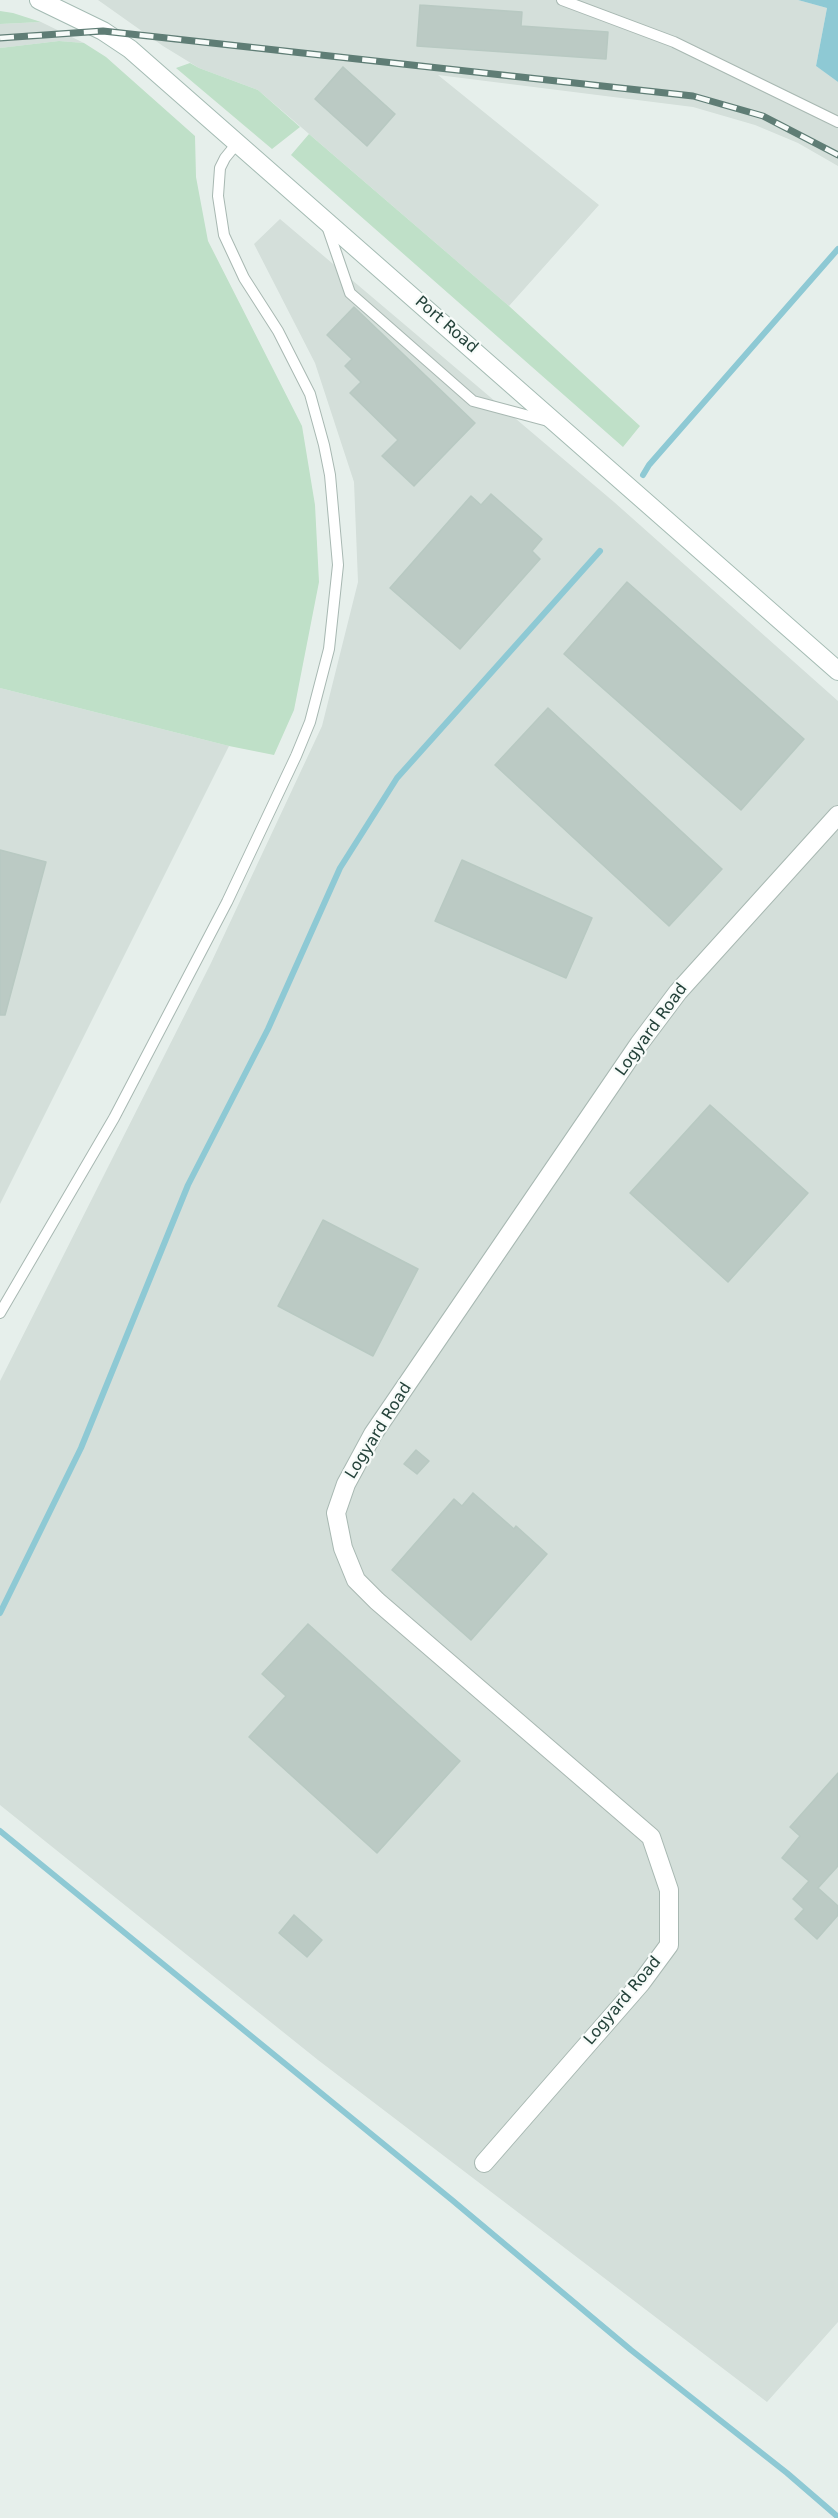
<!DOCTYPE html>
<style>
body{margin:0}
canvas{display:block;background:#e6efeb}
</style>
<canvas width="838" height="2518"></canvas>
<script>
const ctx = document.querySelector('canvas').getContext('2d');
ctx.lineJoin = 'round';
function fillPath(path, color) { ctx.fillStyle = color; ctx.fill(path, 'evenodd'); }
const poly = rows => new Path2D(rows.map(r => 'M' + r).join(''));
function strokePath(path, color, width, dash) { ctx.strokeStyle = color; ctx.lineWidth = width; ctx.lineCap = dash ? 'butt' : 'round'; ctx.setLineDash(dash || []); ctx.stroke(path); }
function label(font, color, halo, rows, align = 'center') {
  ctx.font = font + ' "DejaVu Sans",sans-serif'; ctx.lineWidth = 4.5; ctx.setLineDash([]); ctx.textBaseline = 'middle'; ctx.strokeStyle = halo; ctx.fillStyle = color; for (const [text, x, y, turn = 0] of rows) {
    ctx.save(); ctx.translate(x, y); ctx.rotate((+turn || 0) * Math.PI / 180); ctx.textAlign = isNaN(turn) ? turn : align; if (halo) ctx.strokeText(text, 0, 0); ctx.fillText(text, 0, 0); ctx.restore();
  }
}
fillPath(poly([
 [98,0,798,0,827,8,816,66,838,82,838,166,798,143,755,125,693,107,438,75,599,205,509,306,258,90,199,68,163,46],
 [41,22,84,43,59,41,0,48,0,24],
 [280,219,614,502,838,701,838,2322,767,2402,318,2060,0,1805,0,1381,211,963,322,726,358,582,354,482,315,363,254,244],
 [0,688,229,746,0,1204]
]), '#d4dfda');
fillPath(poly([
 [0,11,13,13,41,22,0,24],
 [59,41,84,43,106,57,195,136,196,177,208,241,302,426,315,505,319,582,294,710,274,755,229,746,0,688,0,48],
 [190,63,199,68,258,90,300,127,272,149,176,68],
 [309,134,509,306,640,426,623,447,291,155]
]), '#bfe0c8');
fillPath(poly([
 [798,0,838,0,838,82,816,66,827,8]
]), '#8ec9d4');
strokePath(poly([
 [643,475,649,465,838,249],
 [0,1613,81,1448,188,1185,268,1029,340,868,397,778,600,551],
 [0,1831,452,2200,631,2350,787,2473,838,2517]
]), '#8ec9d4', 6);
const building = poly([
 [420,5,522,12,521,26,608,32,606,59,417,46,420,5],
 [343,67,395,114,367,146,315,99,343,67],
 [354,307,475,423,414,486,382,456,398,440,350,393,361,382,345,366,352,359,327,335,354,307],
 [491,494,542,539,532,551,540,559,460,649,390,588,471,496,481,505,491,494],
 [627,582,804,739,741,810,564,654,627,582],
 [548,708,722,869,669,926,495,765,548,708],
 [0,850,46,862,5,1015,0,1015,0,850],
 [462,860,592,918,566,978,435,921,462,860],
 [710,1105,808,1193,728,1282,630,1193,710,1105],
 [323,1220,418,1269,373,1356,278,1306,323,1220],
 [416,1450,429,1461,417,1474,404,1464,416,1450],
 [473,1493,514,1529,516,1526,547,1554,471,1640,392,1570,454,1499,462,1506,473,1493],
 [308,1624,460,1761,377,1853,249,1737,286,1696,262,1674,308,1624],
 [838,1773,838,1866,818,1888,838,1906,838,1915,817,1939,795,1919,804,1909,793,1899,809,1881,782,1858,800,1836,790,1827,838,1773],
 [294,1915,322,1940,307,1957,279,1933,294,1915]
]);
fillPath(building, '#bbcac4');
strokePath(building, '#b8c9c2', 1.5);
const lane = poly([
 [562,0,674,42,838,122],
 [327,226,350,293,473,401,548,421],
 [0,1313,114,1118,227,902,296,756,310,722,329,649,338,565,330,475,324,445,310,394,278,331,244,278,224,235,218,196,220,168,225,158,238,142]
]);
const street = poly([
 [484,2163,641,1983,669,1945,669,1890,651,1837,377,1601,356,1580,343,1548,336,1513,346,1484,373,1434,639,1044,678,992,838,815]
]);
const secondary = poly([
 [39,0,103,31,130,49,838,671]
]);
strokePath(lane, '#a8b8b2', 12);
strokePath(street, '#a8b8b2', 20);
strokePath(secondary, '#a4bbb3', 20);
strokePath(lane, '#fff', 10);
strokePath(street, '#fff', 18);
strokePath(secondary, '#fff', 18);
const rail = poly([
 [0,38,103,31,693,96,763,116,838,155]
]);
strokePath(rail, '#5f7d75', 7);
strokePath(rail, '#f7fbf9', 4.5, [14]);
label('16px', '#24423a', '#f7fbf9', [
 ["Port Road",446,325,41],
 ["Logyard Road",652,1030,-54],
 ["Logyard Road",379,1431,-58],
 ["Logyard Road",623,2001,-50]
]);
</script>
